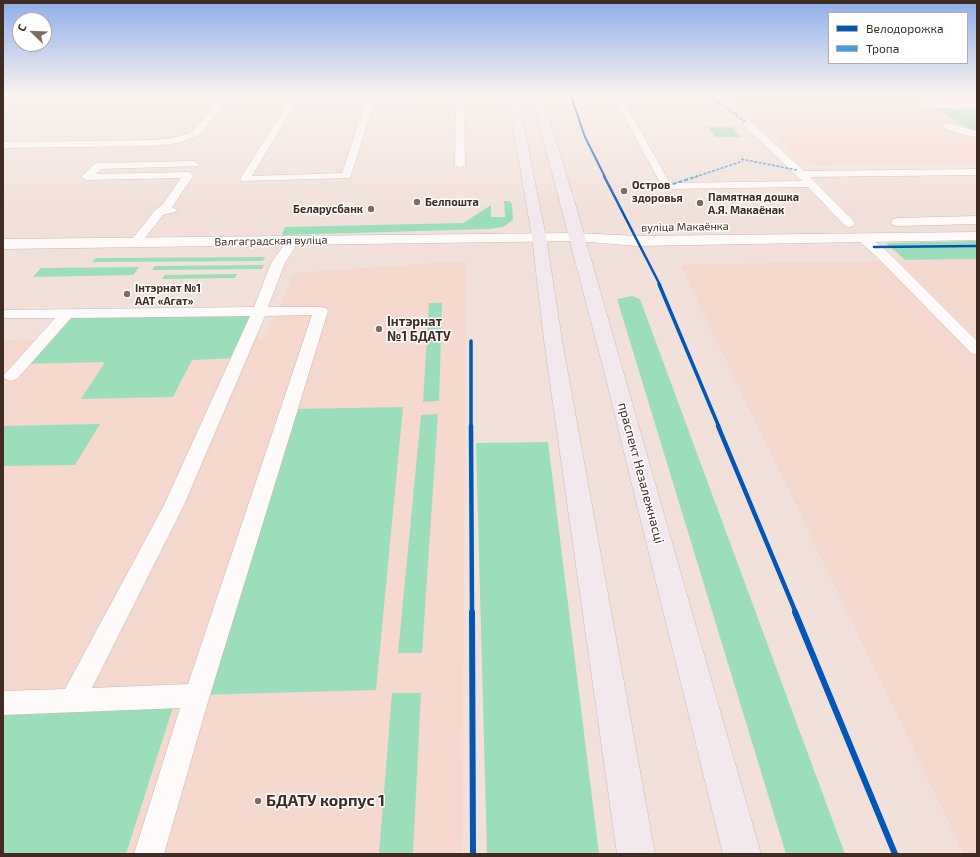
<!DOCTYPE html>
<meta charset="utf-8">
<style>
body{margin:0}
#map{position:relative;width:980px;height:857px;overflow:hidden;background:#f2e1da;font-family:"Exo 2",sans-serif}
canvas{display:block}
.frame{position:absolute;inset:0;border:4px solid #412c24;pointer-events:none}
.legend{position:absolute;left:828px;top:12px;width:140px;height:52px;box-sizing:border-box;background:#fff;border:1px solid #b3aba7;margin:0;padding:5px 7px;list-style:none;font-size:12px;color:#412c24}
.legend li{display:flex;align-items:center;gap:8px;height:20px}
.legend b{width:20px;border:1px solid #b3aba7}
.north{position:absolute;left:12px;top:12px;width:40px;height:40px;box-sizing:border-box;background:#fff;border:1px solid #b3aba7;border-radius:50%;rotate:293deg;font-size:11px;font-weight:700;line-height:16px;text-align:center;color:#412c24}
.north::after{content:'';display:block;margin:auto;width:14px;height:18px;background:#7f6b64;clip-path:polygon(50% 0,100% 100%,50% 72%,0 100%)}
</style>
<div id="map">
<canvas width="980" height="857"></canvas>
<div class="frame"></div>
<ul class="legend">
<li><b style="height:5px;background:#0057b8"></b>Велодорожка</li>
<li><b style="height:5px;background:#3f9ce0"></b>Тропа</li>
</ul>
<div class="north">С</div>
</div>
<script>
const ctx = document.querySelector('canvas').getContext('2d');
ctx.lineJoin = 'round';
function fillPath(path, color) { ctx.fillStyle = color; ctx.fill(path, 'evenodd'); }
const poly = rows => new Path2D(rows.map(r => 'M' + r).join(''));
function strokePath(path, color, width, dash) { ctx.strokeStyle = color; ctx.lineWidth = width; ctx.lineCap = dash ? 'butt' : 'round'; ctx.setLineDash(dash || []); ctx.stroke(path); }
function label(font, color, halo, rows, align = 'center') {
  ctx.font = font + ' "Exo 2",sans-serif'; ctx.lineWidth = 3; ctx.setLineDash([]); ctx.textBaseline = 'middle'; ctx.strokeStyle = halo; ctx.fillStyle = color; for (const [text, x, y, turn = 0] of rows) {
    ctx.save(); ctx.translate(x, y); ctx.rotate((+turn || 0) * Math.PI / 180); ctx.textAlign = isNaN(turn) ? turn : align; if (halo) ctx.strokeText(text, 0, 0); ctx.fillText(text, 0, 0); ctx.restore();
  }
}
fillPath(poly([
 [721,93,977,93,977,162,807,166,742,107,731,104],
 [977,259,977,854,964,854,680,265],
 [466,261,462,854,3,854,3,340,265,338,294,273]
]), '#f5d8ce');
fillPath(poly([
 [931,106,977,106,977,134,975,133],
 [708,127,732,127,741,137,716,137],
 [504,201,510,201,512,204,513,220,503,227,489,229,282,235,285,227,463,223,491,205,491,217,505,217],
 [977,241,977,259,905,260,886,243],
 [265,257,263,261,92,262,96,258],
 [264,265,262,269,152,270,155,266],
 [139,267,133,275,33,277,41,268],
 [237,274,235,278,162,279,165,275],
 [632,296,640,299,845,854,786,854,617,299],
 [429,303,442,303,439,401,423,402],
 [259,312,239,358,192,360,173,397,81,399,105,362,22,364,66,314],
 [403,407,376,690,197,695,294,409],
 [438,414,422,653,398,653,421,415],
 [100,424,75,465,3,466,3,426],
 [548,442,599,854,487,854,476,443],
 [392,693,421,693,413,854,379,854],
 [173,707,126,854,3,854,3,712]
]), '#9ddeba');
const lane = poly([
 [226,93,235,93,198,136,178,143,155,146,3,148,3,142,155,140,176,137,192,132,226,93],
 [294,93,302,93,300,96,368,96,369,93,377,93,376,96,464,93,465,165,460,168,455,165,456,99,375,100,350,178,241,181,240,179,294,93],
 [297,101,366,101,342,173,252,176,297,101],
 [611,93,619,93,670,183,802,181,744,125,743,123,747,120,750,121,804,171,977,169,977,175,810,177,853,220,855,223,853,226,849,227,845,226,808,187,667,189,662,186,611,93],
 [708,93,882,93,878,95,711,97,708,97,708,93],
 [922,103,977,103,977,109,919,108,919,104,922,103],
 [947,123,977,131,977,137,965,135,944,128,943,126,947,123],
 [194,161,199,164,198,166,101,169,96,174,189,172,194,175,172,207,177,210,175,212,163,215,139,246,135,247,129,243,155,210,162,205,181,178,86,180,81,177,94,164,98,163,194,161],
 [863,234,867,235,887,251,977,341,977,355,971,353,877,257,859,241,857,238,859,235,863,234],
 [293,237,299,241,285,263,268,307,321,307,326,308,328,311,210,695,164,854,134,854,180,708,3,715,3,691,65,689,164,505,250,316,71,318,17,379,11,381,5,379,3,376,55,318,3,318,3,310,254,307,271,263,289,238,293,237],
 [312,315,188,684,92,688,184,505,265,316,312,315]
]);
const secondary = poly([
 [977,216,977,224,898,226,893,225,891,222,893,219,898,218,977,216],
 [977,232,977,240,637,246,577,241,3,249,3,239,577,233,637,236,977,232]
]);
const primary = poly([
 [507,93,517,93,546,237,562,340,655,854,617,854,544,340,532,237,507,93],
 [531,93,541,93,573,196,761,854,723,854,605,375,531,93]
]);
strokePath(lane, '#c9b8b1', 1);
strokePath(secondary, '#c9b8b1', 1);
strokePath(primary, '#c9bfb9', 1);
fillPath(lane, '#fdfaf9');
fillPath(secondary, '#fdfaf9');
fillPath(primary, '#f3e8ed');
strokePath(poly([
 [714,99,747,123],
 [741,159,797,170],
 [695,177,743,161]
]), '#3f9ce0', 1.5, [3, 1.5]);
strokePath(poly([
 [667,186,698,176]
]), '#3f9ce0', 2, [4, 2]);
strokePath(poly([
 [570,93,585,137,605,177]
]), '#0057b8', 2);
strokePath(poly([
 [604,176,660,285],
 [874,247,977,246]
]), '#0057b8', 2.5);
strokePath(poly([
 [659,284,719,427],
 [471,341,471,427]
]), '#0057b8', 3.5);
strokePath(poly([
 [471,426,472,613],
 [718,426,796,613]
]), '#0057b8', 4.5);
strokePath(poly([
 [472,612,473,854],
 [795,612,895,854]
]), '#0057b8', 6);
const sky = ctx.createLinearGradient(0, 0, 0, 213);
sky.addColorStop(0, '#8eaeea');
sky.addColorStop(0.44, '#f9f2ee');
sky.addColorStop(1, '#f9f2ee00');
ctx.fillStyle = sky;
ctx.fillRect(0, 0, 980, 213);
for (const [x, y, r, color] of [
 [624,191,4,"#7f6b64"],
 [417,202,4,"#7f6b64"],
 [700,203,4,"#7f6b64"],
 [371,209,4,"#7f6b64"],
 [127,294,4,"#7f6b64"],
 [379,329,4,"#7f6b64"],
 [258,801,4,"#7f6b64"]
]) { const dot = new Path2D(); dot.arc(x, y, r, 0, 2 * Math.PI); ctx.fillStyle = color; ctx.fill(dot); strokePath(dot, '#fff', 1.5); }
label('bold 11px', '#412c24', '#fff', [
 ["Остров",632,185],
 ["здоровья",632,198],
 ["Памятная дошка",708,197],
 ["А.Я. Макаёнак",708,210],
 ["Белпошта",425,202],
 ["Беларусбанк",363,209,"right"],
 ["Інтэрнат №1",135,288],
 ["ААТ «Агат»",135,301]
], 'left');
label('11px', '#412c24', '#fff', [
 ["вуліца Макаёнка",685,227,-1],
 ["Валгаградская вуліца",271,241,-1]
]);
label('bold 13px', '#412c24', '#fff', [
 ["Інтэрнат",387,322],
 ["№1 БДАТУ",387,337]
], 'left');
label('13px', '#412c24', '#fff', [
 ["праспект Незалежнасці",641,473,75]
]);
label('bold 16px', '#412c24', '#fff', [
 ["БДАТУ корпус 1",266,801]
], 'left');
</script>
